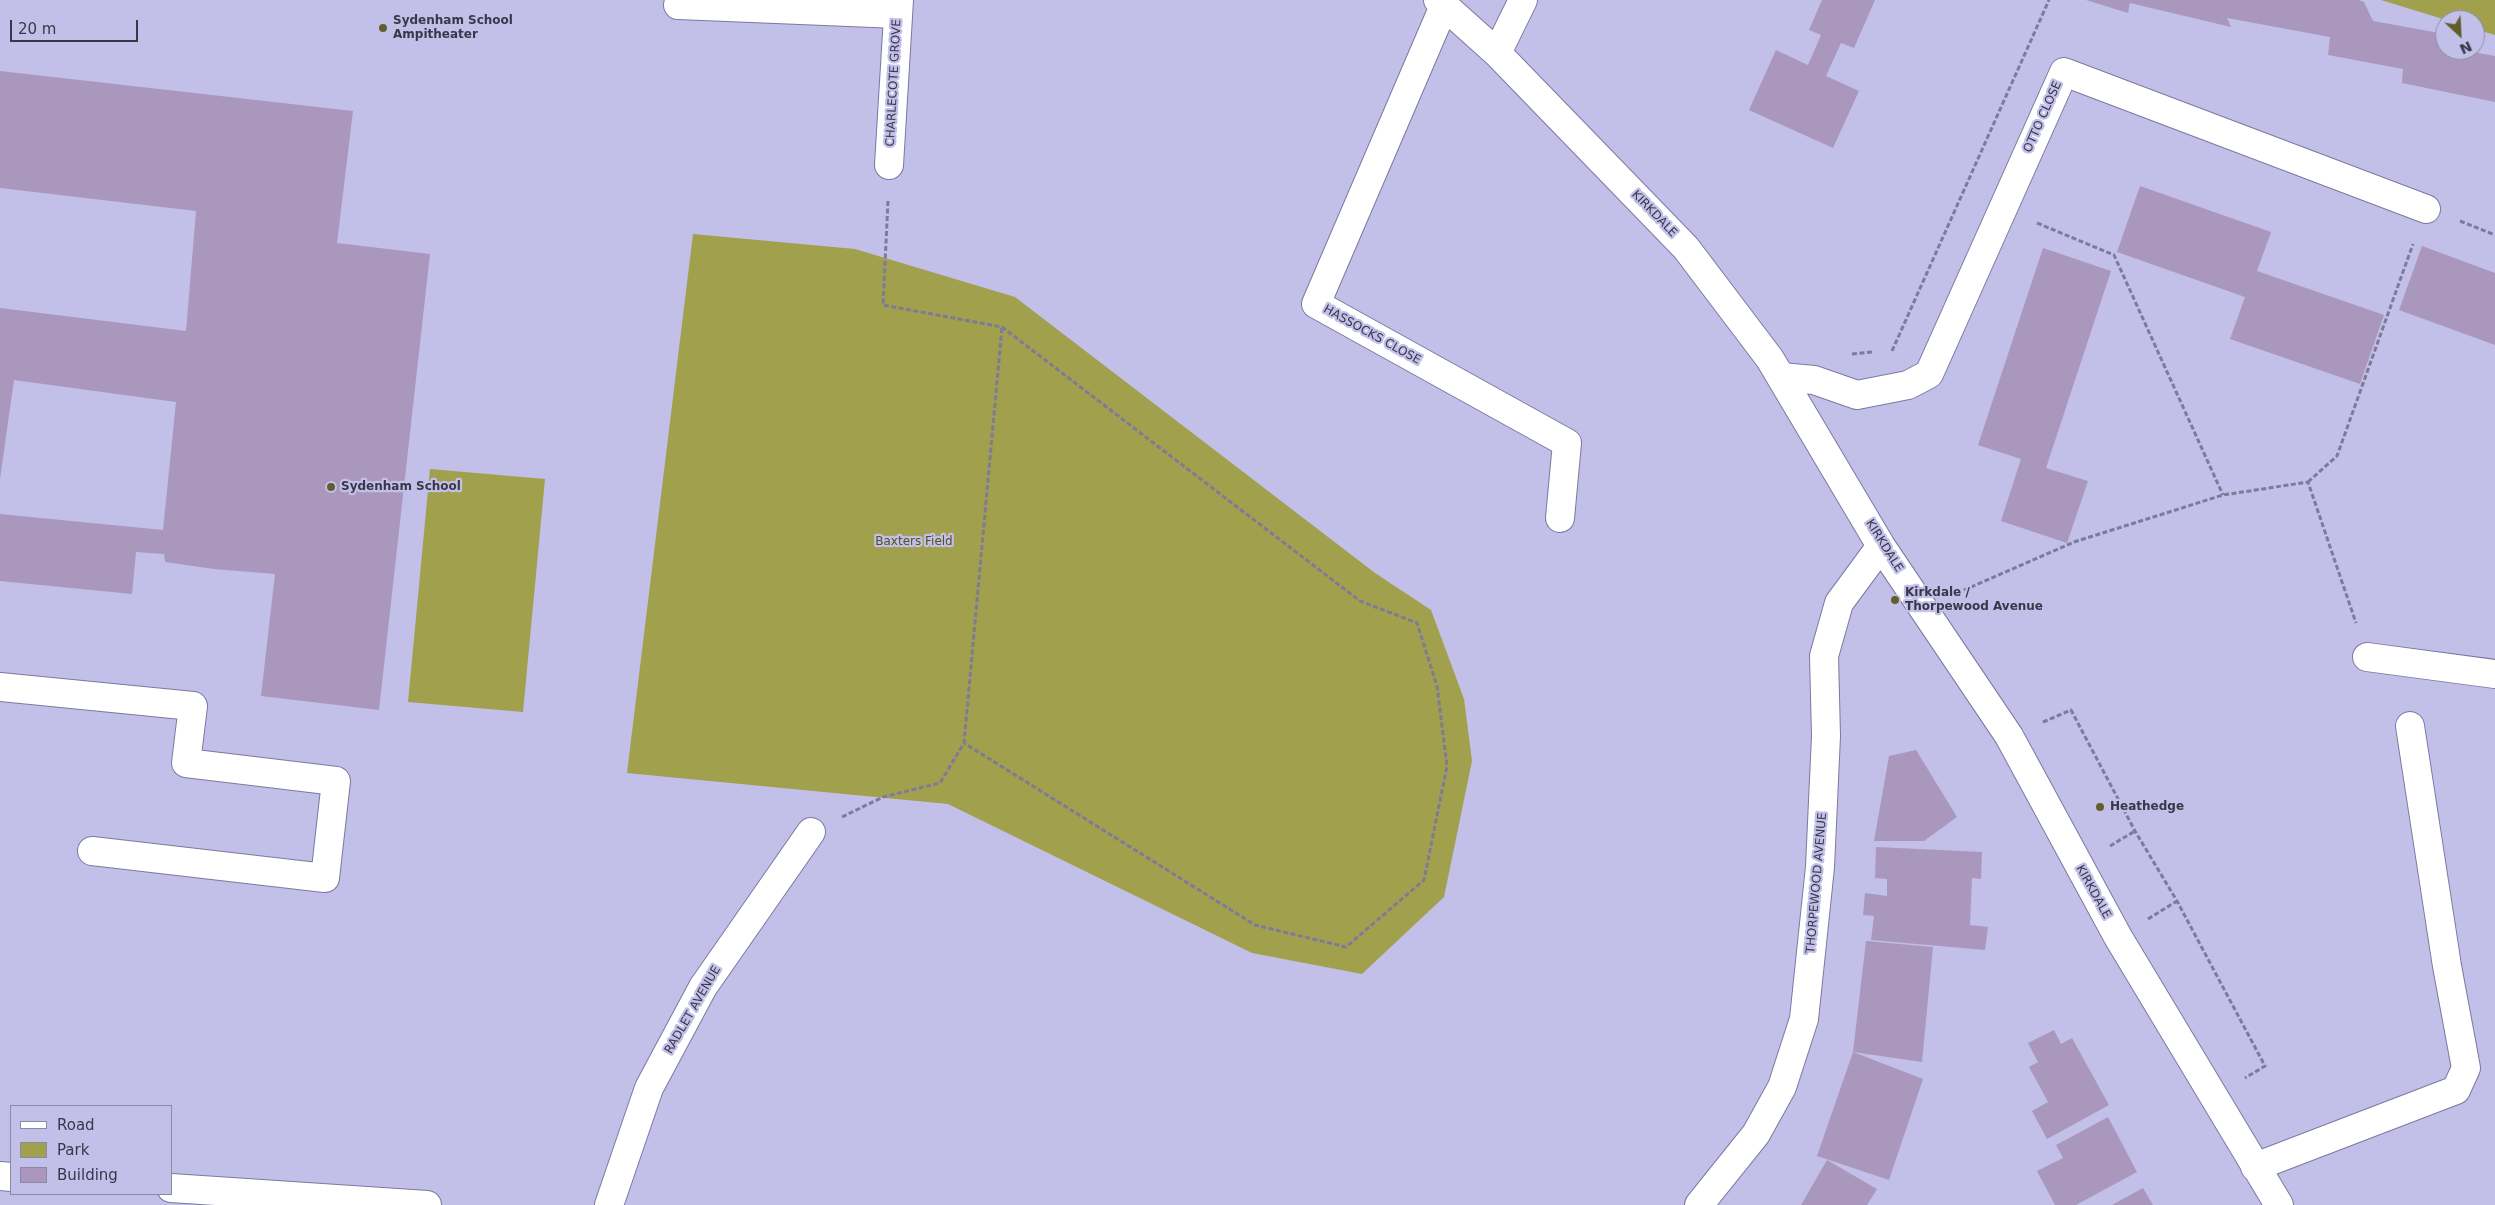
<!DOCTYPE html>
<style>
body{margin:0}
#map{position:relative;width:2495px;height:1205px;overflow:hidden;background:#c2bfe9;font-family:"DejaVu Sans",sans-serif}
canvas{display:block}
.legend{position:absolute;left:10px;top:1105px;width:162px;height:90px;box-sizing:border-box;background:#c2bfe9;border:1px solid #8b89a9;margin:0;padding:6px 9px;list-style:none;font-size:15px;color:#393748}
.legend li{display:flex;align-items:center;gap:10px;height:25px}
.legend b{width:25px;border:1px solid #8b89a9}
.north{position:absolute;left:2435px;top:10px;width:50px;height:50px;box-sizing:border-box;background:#c2bfe9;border:1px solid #8b89a9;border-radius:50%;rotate:155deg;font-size:14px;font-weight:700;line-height:20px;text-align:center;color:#393748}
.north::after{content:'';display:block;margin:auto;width:18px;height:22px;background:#605f2c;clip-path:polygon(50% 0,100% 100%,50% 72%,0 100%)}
.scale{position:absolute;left:10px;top:20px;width:128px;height:22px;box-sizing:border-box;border:2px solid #393748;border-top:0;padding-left:6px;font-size:15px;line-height:18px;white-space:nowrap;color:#393748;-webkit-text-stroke:4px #c2bfe9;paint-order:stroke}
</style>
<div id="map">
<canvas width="2495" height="1205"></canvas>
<ul class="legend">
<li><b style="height:6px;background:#fff"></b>Road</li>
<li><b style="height:14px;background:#a1a04d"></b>Park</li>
<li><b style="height:14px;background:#aa97bd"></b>Building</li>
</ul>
<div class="north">N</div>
<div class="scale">20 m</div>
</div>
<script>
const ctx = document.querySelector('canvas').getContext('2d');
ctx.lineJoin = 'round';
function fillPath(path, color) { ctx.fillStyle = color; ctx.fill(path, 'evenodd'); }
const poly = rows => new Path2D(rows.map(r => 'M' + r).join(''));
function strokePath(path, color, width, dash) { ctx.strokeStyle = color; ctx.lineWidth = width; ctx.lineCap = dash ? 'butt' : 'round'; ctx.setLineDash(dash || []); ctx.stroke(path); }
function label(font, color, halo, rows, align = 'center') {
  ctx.font = font + ' "DejaVu Sans",sans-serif'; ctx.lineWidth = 4.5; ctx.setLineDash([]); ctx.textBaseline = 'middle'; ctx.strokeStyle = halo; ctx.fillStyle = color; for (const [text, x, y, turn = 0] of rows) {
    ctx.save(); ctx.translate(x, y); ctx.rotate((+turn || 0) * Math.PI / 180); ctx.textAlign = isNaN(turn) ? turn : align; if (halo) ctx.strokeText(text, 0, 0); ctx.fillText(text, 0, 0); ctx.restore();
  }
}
fillPath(poly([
 [2381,0,2495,0,2495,35,2475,29,2475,20,2446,20],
 [693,234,855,249,1015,297,1375,573,1431,610,1464,699,1472,761,1444,897,1362,974,1252,953,948,804,627,773],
 [430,469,545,479,523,712,408,702]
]), '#a1a04d');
fillPath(poly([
 [1822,0,1875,0,1854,48,1841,43,1826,76,1859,91,1833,148,1749,110,1776,50,1808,65,1821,35,1809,30],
 [2086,0,2359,0,2364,2,2373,21,2445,34,2445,50,2460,50,2495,56,2495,102,2402,83,2403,69,2328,55,2330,37,2227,18,2231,27,2130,3,2128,13],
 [0,71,353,111,337,243,430,254,379,710,261,696,275,574,214,569,165,562,164,554,136,552,132,594,0,581,0,514,163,530,176,402,14,380,0,479,0,308,186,331,196,211,0,188],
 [2140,186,2271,232,2257,271,2384,315,2360,384,2230,339,2245,297,2117,252],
 [2422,246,2495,273,2495,345,2399,310],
 [2043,248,2111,271,2046,468,2088,481,2067,543,2001,521,2021,459,1978,445],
 [1916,750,1957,817,1924,841,1874,841,1889,756],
 [1876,847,1982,852,1981,879,1972,878,1970,925,1988,927,1985,950,1871,940,1874,916,1863,915,1865,893,1887,896,1887,879,1875,878],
 [1866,941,1933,947,1922,1062,1853,1052,1923,1079,1889,1180,1817,1156,1853,1052],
 [2054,1030,2061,1044,2072,1038,2109,1105,2047,1139,2032,1111,2048,1102,2029,1067,2038,1062,2028,1043],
 [2108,1117,2137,1172,2076,1205,2055,1205,2037,1171,2063,1158,2056,1145],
 [1827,1160,1877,1189,1867,1205,1801,1205],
 [2143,1188,2153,1205,2112,1205]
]), '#aa97bd');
const minor = poly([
 [1438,0,1497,53,1686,248,1770,359,1881,546,2009,736,2118,937,2279,1205],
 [678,5,898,14],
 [1444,6,1316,304,1567,443,1560,518],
 [1497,53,1523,0],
 [889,165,899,0],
 [1781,377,1814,380,1857,395,1908,385,1929,374,2064,72,2426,209],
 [2367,657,2495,674],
 [0,687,193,706,186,763,336,781,325,878,92,851],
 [2255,1167,2456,1090,2466,1068,2447,966,2410,726],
 [0,1176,11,1177],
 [171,1188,427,1205],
 [609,1205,649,1088,703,987,811,832],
 [1699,1205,1756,1134,1782,1087,1804,1019,1820,867,1826,736,1824,656,1839,603,1881,546]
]);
strokePath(minor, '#7c79a0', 30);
strokePath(poly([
 [888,201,883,305,1002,327,1360,601,1417,623,1437,686,1447,766,1424,880,1346,947,1255,925,964,743],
 [2460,221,2495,235],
 [2037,223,2114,255,2223,495],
 [1892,351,2049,0],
 [1852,354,1873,352],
 [2308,482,2337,456,2413,244],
 [1957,593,2074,542,2223,495,2308,482,2356,623],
 [2043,722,2071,710,2135,831,2177,901,2265,1066,2245,1078],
 [842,817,883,797,940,783,964,743,1002,327],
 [2110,846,2135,831],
 [2148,919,2177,901]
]), '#7d7b98', 3, [5, 2.5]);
strokePath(minor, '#fff', 28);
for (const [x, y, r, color] of [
 [383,28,5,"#605f2c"],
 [331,487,5,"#605f2c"],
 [1895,600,5,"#605f2c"],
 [2100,807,5,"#605f2c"]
]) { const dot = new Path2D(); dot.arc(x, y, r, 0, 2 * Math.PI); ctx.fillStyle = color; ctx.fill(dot); strokePath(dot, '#c2bfe9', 2); }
label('bold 12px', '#393748', '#c2bfe9', [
 ["Sydenham School",393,21],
 ["Ampitheater",393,35],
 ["Sydenham School",341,487],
 ["Kirkdale /",1905,593],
 ["Thorpewood Avenue",1905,607],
 ["Heathedge",2110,807]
], 'left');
label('12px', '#393748', '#c2bfe9', [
 ["CHARLECOTE GROVE",894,83,-87],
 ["OTTO CLOSE",2043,117,-66],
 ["KIRKDALE",1654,214,46],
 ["HASSOCKS CLOSE",1372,335,29],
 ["KIRKDALE",1884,546,58],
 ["THORPEWOOD AVENUE",1817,883,-85],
 ["KIRKDALE",2093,892,61],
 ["RADLET AVENUE",693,1010,-60]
]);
label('12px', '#54521b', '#c2bfe9', [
 ["Baxters Field",914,542]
]);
</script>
